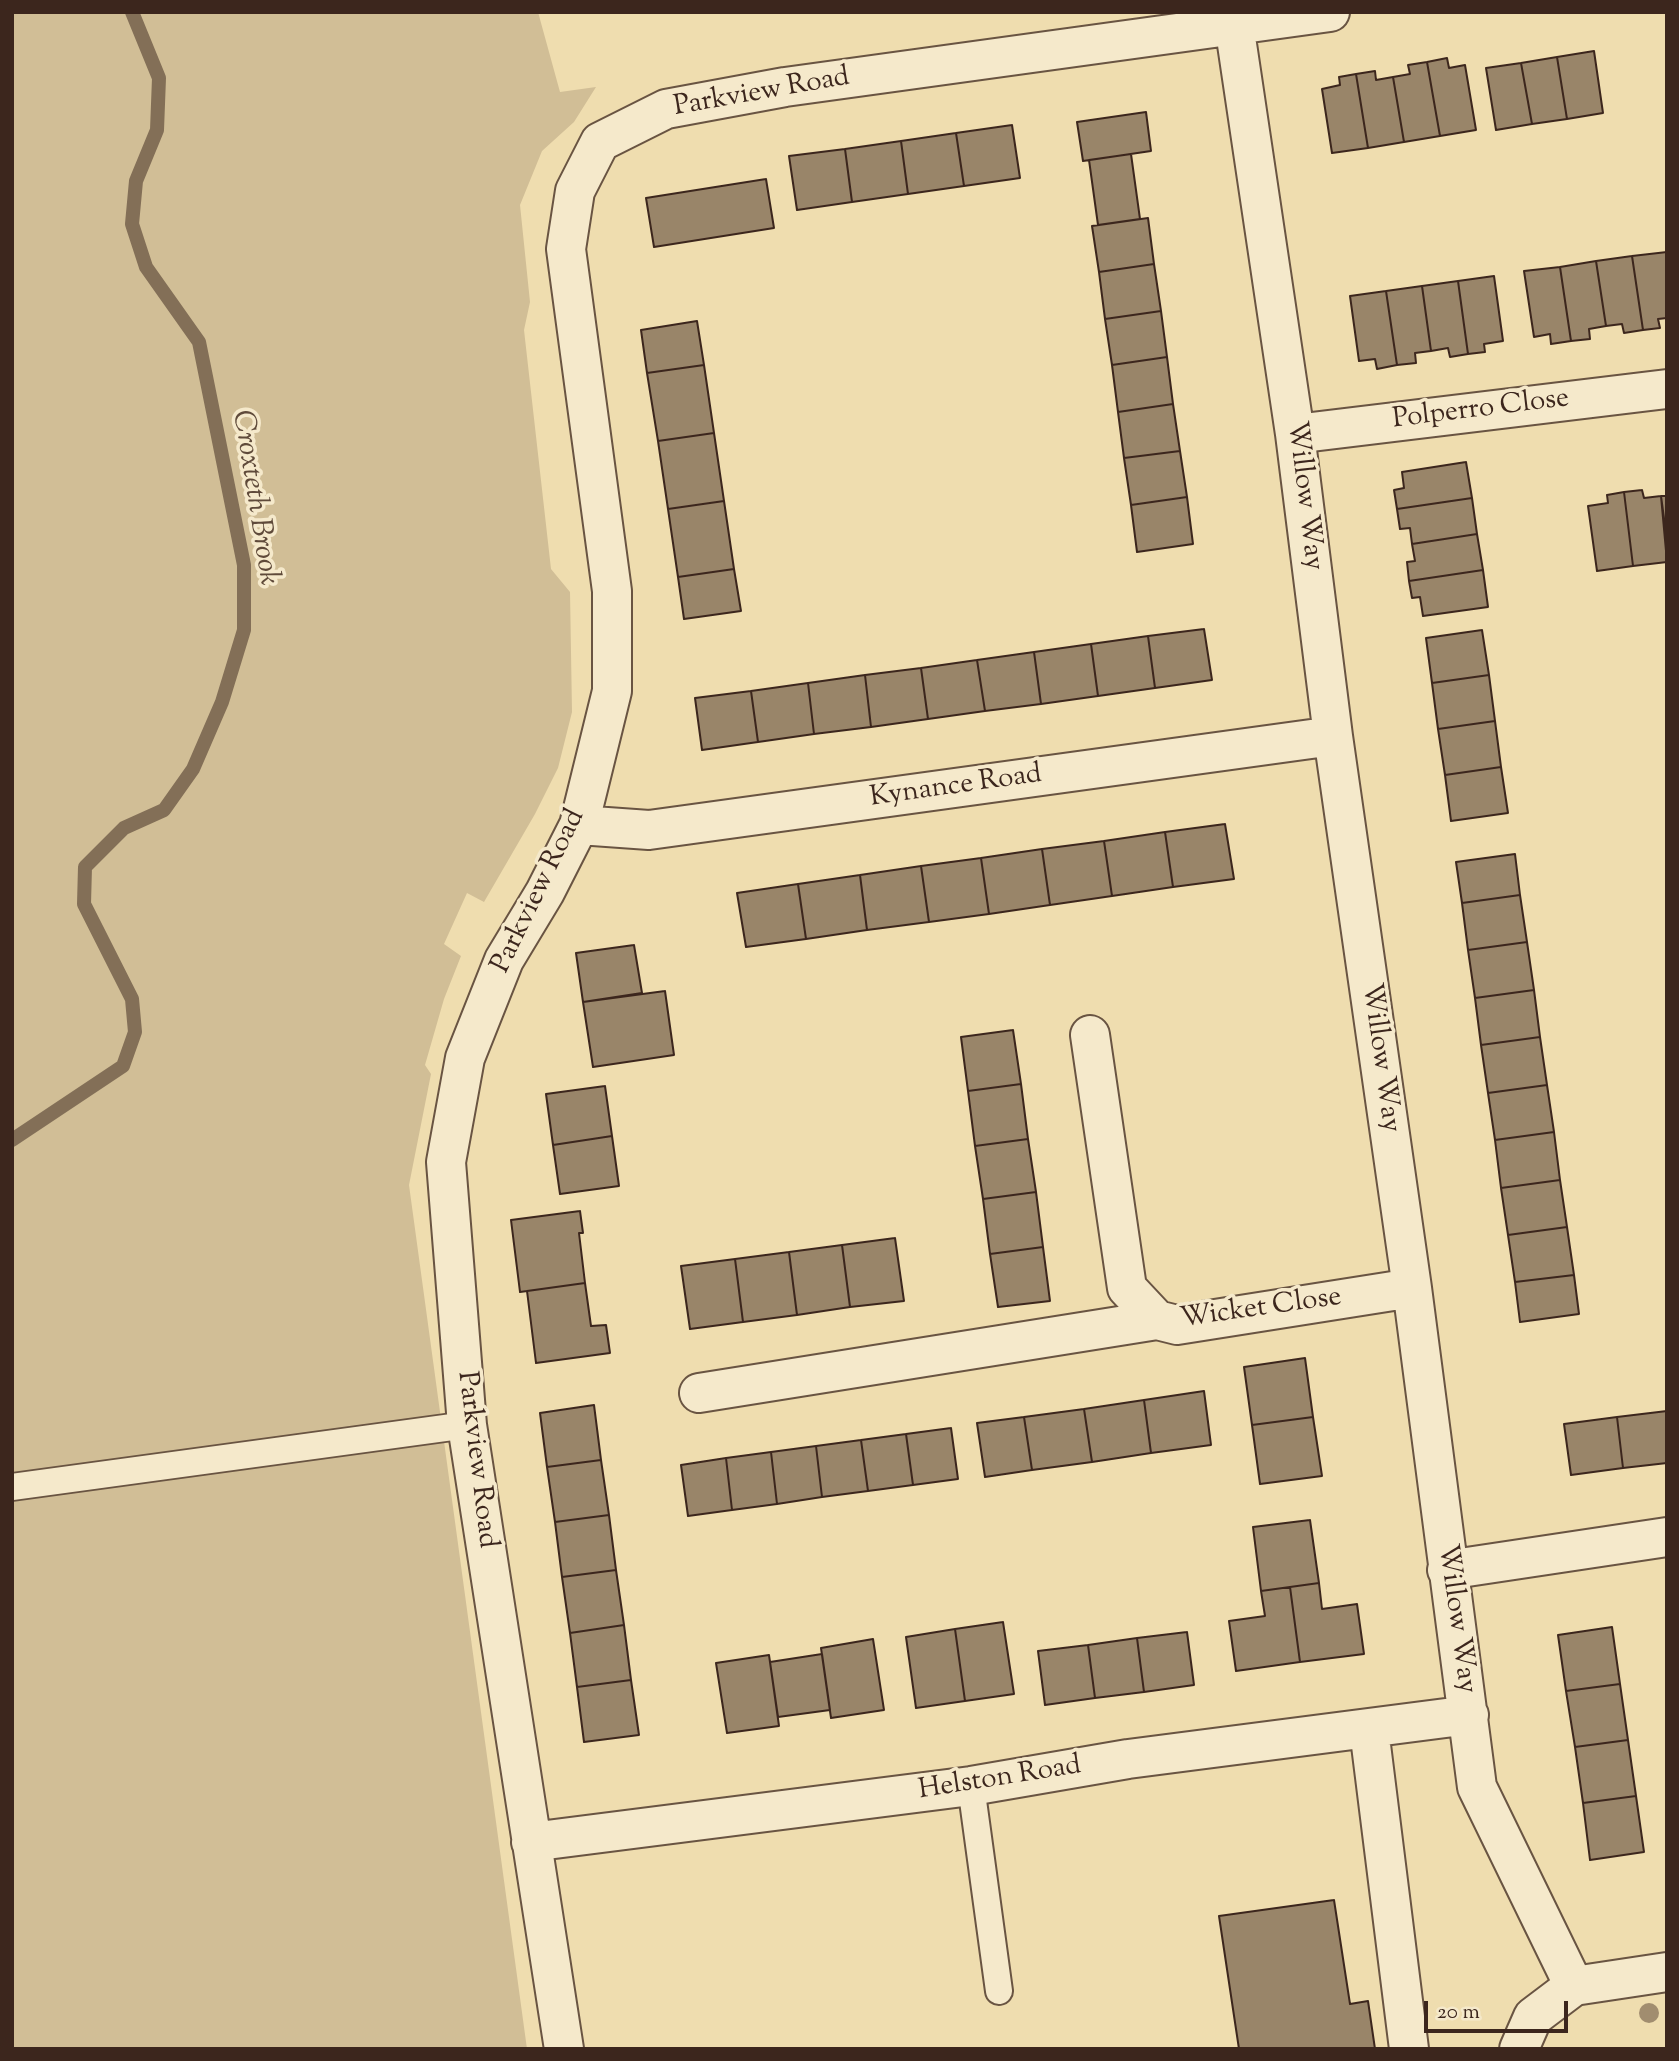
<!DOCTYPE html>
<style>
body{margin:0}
#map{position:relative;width:1679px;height:2061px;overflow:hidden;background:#efddaf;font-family:"Sorts Mill Goudy",serif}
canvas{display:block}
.frame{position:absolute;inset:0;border:14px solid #3c261d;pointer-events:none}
.scale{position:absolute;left:1424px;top:2001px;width:144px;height:32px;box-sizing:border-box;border:4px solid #3c261d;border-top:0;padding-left:9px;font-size:21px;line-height:24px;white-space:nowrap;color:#3c261d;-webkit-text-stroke:5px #f5e9cb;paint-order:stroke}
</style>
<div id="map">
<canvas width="1679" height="2061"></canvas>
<div class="frame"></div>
<div class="scale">20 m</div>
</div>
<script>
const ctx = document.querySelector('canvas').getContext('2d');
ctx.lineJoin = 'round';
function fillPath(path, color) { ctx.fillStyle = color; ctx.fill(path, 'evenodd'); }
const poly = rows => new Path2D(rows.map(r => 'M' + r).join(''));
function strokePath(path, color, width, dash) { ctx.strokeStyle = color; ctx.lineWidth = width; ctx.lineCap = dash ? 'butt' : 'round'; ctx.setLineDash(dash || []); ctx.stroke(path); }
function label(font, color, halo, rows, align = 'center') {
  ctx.font = font + ' "Sorts Mill Goudy",serif'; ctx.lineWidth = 7; ctx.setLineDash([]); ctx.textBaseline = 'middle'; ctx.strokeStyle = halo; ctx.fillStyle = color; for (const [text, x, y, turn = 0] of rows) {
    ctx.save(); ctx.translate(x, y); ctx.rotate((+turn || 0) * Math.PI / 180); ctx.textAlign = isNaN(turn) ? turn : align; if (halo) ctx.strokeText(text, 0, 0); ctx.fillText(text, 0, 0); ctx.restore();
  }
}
fillPath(poly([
 [12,12,538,12,560,92,596,87,574,122,542,151,520,205,530,302,524,330,551,569,570,592,572,712,558,768,535,814,484,902,467,893,444,944,461,956,444,999,425,1065,431,1074,409,1185,527,2049,12,2049]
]), '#d1be96');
strokePath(poly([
 [12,1140,123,1066,135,1032,132,999,84,904,85,867,124,828,164,810,193,769,222,702,244,630,244,565,199,342,146,267,132,224,136,181,157,130,159,78,132,12]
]), '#836f57', 14);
const building = poly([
 [1594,51,1603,113,1567,119,1557,57,1594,51],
 [1557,57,1567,119,1532,124,1521,63,1557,57],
 [1447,58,1449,68,1465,65,1476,130,1440,136,1427,62,1447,58],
 [1427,62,1440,136,1404,142,1393,77,1410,74,1408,65,1427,62],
 [1521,63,1532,124,1496,130,1486,68,1521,63],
 [1375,71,1376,80,1393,77,1404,142,1368,148,1356,74,1375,71],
 [1356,74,1368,148,1332,153,1322,89,1340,85,1339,77,1356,74],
 [1146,112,1151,151,1083,161,1077,122,1146,112],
 [1012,125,1020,178,964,186,956,133,1012,125],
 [956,133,964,186,908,194,901,141,956,133],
 [901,141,908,194,852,202,845,149,901,141],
 [845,149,852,202,797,210,789,156,845,149],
 [1131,154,1140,219,1098,225,1089,160,1131,154],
 [766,179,774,228,654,247,646,198,766,179],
 [1148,218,1154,264,1099,272,1092,226,1148,218],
 [1667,252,1667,318,1658,319,1660,328,1643,330,1632,256,1667,252],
 [1632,256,1643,330,1624,333,1622,324,1606,326,1596,261,1632,256],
 [1596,261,1606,326,1589,329,1590,339,1571,341,1560,267,1596,261],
 [1154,264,1161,311,1105,319,1099,272,1154,264],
 [1560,267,1571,341,1551,344,1550,334,1534,337,1524,271,1560,267],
 [1494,276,1503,341,1484,344,1485,352,1468,354,1458,281,1494,276],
 [1458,281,1468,354,1450,357,1448,348,1431,351,1422,286,1458,281],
 [1422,286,1431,351,1415,353,1416,363,1397,365,1386,291,1422,286],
 [1386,291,1397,365,1377,369,1375,359,1359,361,1350,296,1386,291],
 [1161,311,1167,357,1112,365,1105,319,1161,311],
 [697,321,704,365,647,373,641,330,697,321],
 [1167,357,1173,404,1118,412,1112,365,1167,357],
 [704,365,714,433,658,441,647,373,704,365],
 [1173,404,1180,451,1124,458,1118,412,1173,404],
 [714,433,724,501,668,509,658,441,714,433],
 [1180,451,1187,497,1131,505,1124,458,1180,451],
 [1466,462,1472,498,1397,509,1394,490,1404,488,1402,472,1466,462],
 [1642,490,1644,498,1661,496,1667,562,1633,566,1624,492,1642,490],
 [1624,492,1633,566,1597,571,1588,506,1608,503,1607,495,1624,492],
 [1661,496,1667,496,1667,541,1661,496],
 [1187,497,1193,544,1137,552,1131,505,1187,497],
 [1472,498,1477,534,1412,544,1410,528,1400,529,1397,509,1472,498],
 [724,501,734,569,678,577,668,509,724,501],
 [1477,534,1483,570,1409,581,1407,562,1415,561,1412,544,1477,534],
 [734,569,741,611,684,619,678,577,734,569],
 [1483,570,1488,607,1423,616,1420,597,1412,598,1409,581,1483,570],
 [1204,629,1212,680,1155,688,1148,636,1204,629],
 [1482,630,1489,675,1432,683,1426,638,1482,630],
 [1148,636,1155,688,1098,696,1091,644,1148,636],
 [1091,644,1098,696,1041,704,1034,652,1091,644],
 [1034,652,1041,704,985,711,977,660,1034,652],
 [977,660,985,711,928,719,921,668,977,660],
 [921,668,928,719,871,727,865,675,921,668],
 [865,675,871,727,814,734,808,683,865,675],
 [1489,675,1495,721,1438,729,1432,683,1489,675],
 [808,683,814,734,758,742,751,691,808,683],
 [751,691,758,742,702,750,695,698,751,691],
 [1495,721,1501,767,1445,775,1438,729,1495,721],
 [1501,767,1508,813,1451,821,1445,775,1501,767],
 [1225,824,1234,879,1173,887,1165,832,1225,824],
 [1165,832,1173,887,1112,896,1104,841,1165,832],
 [1104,841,1112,896,1050,905,1042,849,1104,841],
 [1042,849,1050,905,989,914,981,858,1042,849],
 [1515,854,1520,895,1462,903,1456,862,1515,854],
 [981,858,989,914,929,922,921,866,981,858],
 [921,866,929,922,867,930,860,875,921,866],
 [860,875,867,930,806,939,798,884,860,875],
 [798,884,806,939,746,947,737,893,798,884],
 [1520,895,1527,942,1468,950,1462,903,1520,895],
 [1527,942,1534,990,1475,998,1468,950,1527,942],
 [634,945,642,993,583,1002,576,953,634,945],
 [1534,990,1540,1037,1481,1045,1475,998,1534,990],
 [665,991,674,1055,593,1067,583,1002,665,991],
 [1013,1030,1021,1084,968,1091,961,1037,1013,1030],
 [1540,1037,1547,1085,1488,1093,1481,1045,1540,1037],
 [1021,1084,1028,1139,975,1146,968,1091,1021,1084],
 [1547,1085,1554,1132,1495,1140,1488,1093,1547,1085],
 [605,1086,612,1136,553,1145,546,1094,605,1086],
 [1554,1132,1560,1180,1501,1188,1495,1140,1554,1132],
 [612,1136,619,1186,560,1194,553,1145,612,1136],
 [1028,1139,1036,1192,983,1199,975,1146,1028,1139],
 [1560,1180,1567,1227,1508,1235,1501,1188,1560,1180],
 [1036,1192,1043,1247,990,1254,983,1199,1036,1192],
 [580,1211,583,1233,579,1233,585,1283,520,1292,511,1220,580,1211],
 [1567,1227,1574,1275,1515,1282,1508,1235,1567,1227],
 [895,1238,904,1301,850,1307,842,1245,895,1238],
 [842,1245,850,1307,797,1315,789,1252,842,1245],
 [1043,1247,1050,1301,998,1307,990,1254,1043,1247],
 [789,1252,797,1315,743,1322,735,1259,789,1252],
 [735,1259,743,1322,690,1329,681,1266,735,1259],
 [1574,1275,1579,1314,1520,1322,1515,1282,1574,1275],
 [585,1283,591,1326,606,1325,610,1353,536,1363,527,1291,585,1283],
 [1305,1358,1313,1417,1252,1425,1244,1367,1305,1358],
 [1204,1391,1211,1445,1151,1453,1144,1400,1204,1391],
 [1144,1400,1151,1453,1092,1462,1084,1409,1144,1400],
 [594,1405,601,1460,547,1467,540,1413,594,1405],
 [1084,1409,1092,1462,1032,1470,1024,1417,1084,1409],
 [1667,1411,1667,1463,1623,1468,1617,1417,1667,1411],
 [1024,1417,1032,1470,985,1477,977,1423,1024,1417],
 [1313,1417,1322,1476,1260,1484,1252,1425,1313,1417],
 [1617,1417,1623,1468,1571,1475,1564,1424,1617,1417],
 [951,1428,958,1479,913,1485,906,1434,951,1428],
 [906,1434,913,1485,868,1491,861,1440,906,1434],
 [861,1440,868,1491,822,1497,816,1446,861,1440],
 [816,1446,822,1497,777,1504,771,1452,816,1446],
 [771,1452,777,1504,732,1510,726,1458,771,1452],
 [726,1458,732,1510,688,1516,681,1465,726,1458],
 [601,1460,609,1515,555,1522,547,1467,601,1460],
 [609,1515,616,1570,562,1577,555,1522,609,1515],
 [1310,1520,1319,1583,1261,1591,1253,1527,1310,1520],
 [616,1570,624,1625,570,1633,562,1577,616,1570],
 [1319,1583,1322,1609,1357,1604,1364,1654,1300,1662,1290,1587,1319,1583],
 [1290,1587,1300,1662,1236,1671,1229,1621,1265,1616,1261,1591,1290,1587],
 [1003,1622,1014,1694,965,1701,955,1629,1003,1622],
 [624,1625,631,1680,577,1687,570,1633,624,1625],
 [1612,1627,1620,1684,1566,1691,1558,1635,1612,1627],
 [955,1629,965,1701,916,1708,906,1637,955,1629],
 [1187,1632,1194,1685,1144,1692,1137,1638,1187,1632],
 [1137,1638,1144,1692,1095,1698,1088,1645,1137,1638],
 [873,1639,884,1710,831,1718,821,1648,873,1639],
 [1088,1645,1095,1698,1045,1705,1038,1651,1088,1645],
 [822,1654,830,1710,778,1717,770,1662,822,1654],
 [769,1655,779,1726,727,1733,716,1663,769,1655],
 [631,1680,639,1735,584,1742,577,1687,631,1680],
 [1620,1684,1628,1740,1575,1747,1566,1691,1620,1684],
 [1628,1740,1636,1796,1583,1803,1575,1747,1628,1740],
 [1636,1796,1644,1852,1590,1860,1583,1803,1636,1796],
 [1334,1900,1350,2004,1368,2001,1375,2049,1239,2049,1219,1916,1334,1900]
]);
fillPath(building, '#998569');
strokePath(building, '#3c261d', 2);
const service = poly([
 [12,1487,467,1425],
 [971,1786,999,1991]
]);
const minor = poly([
 [1234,24,1295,434,1333,736,1412,1288,1477,1787,1574,1986],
 [1295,434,1667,389],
 [579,825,649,830,1333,736],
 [1090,1035,1127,1288,1157,1320,1177,1325,1412,1288],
 [699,1393,1157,1320],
 [1447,1570,1667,1537],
 [1369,1729,1409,2049],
 [531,1842,971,1786,1128,1759,1469,1715],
 [564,2049,467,1425,446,1162,465,1058,504,960,545,892,579,825,612,691,612,591,566,249,575,191,600,142,666,109,785,87,1330,12]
]);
const tertiary = poly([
 [1519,2049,1533,2017,1574,1986,1667,1972]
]);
strokePath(service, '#695442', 30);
strokePath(minor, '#695442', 42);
strokePath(tertiary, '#695442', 42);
strokePath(service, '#f5e9cb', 26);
strokePath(minor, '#f5e9cb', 38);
strokePath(tertiary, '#f5e9cb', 38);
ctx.fillStyle = '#a18d6f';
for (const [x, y] of [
 [1649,2013]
]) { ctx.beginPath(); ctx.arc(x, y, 10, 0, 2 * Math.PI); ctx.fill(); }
label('28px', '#3c261d', '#f5e9cb', [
 ["Parkview Road",762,94,-10],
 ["Polperro Close",1481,411,-7],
 ["Willow Way",1303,496,83],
 ["Kynance Road",956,788,-8],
 ["Parkview Road",540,892,-64],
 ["Willow Way",1379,1058,82],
 ["Wicket Close",1261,1310,-8],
 ["Parkview Road",475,1460,83],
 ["Willow Way",1455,1619,82],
 ["Helston Road",1000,1780,-9]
]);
label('italic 30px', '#5f4a3a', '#f5e9cb', [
 ["Croxteth Brook",253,498,81]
]);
</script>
